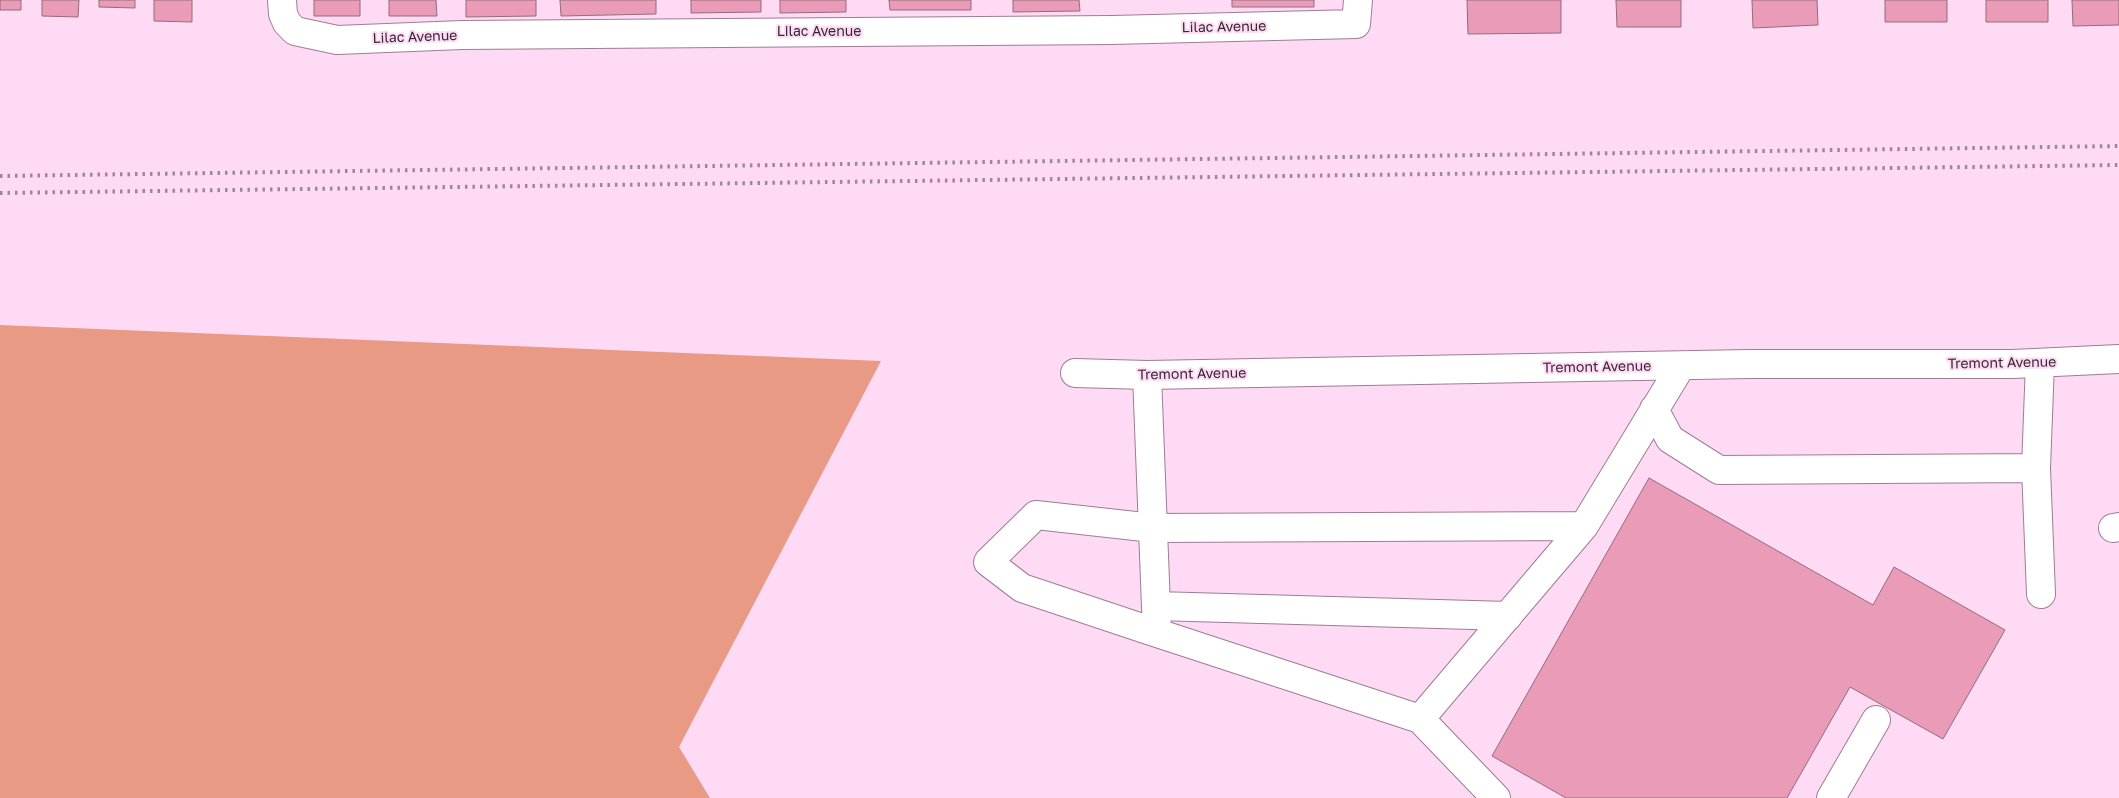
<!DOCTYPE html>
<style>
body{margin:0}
canvas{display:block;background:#ffdaf4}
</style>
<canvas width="2119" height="798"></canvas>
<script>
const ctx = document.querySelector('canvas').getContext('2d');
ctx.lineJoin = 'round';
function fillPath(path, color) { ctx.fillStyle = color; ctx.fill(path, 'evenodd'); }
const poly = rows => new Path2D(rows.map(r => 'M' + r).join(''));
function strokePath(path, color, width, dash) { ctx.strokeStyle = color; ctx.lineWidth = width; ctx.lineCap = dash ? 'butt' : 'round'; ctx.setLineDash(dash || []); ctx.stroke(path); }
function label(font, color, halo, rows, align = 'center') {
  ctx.font = font + ' "Golos Text",sans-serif'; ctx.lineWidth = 4; ctx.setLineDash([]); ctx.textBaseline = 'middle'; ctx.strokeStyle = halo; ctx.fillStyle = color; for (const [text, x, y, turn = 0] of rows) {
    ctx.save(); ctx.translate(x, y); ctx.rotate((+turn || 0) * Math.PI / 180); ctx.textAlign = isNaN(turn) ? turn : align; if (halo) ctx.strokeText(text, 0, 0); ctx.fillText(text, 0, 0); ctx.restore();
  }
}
fillPath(poly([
 [0,325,881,361,679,747,710,798,0,798]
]), '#e99a84');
const building = poly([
 [0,0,21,0,21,10,0,10,0,0],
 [42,0,79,0,78,17,42,16,42,0],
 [99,0,135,0,135,8,99,7,99,0],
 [154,0,192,0,192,22,154,21,154,0],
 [314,0,360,0,360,16,314,16,314,0],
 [389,0,436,0,437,16,389,16,389,0],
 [466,0,536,0,536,16,466,17,466,0],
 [560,0,656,0,656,14,561,16,560,0],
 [691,0,761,0,761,12,691,13,691,0],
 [780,0,846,0,846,12,780,13,780,0],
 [889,0,971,0,971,10,890,10,889,0],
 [1013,0,1079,0,1080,11,1013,12,1013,0],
 [1232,0,1314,0,1314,7,1232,7,1232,0],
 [1467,0,1561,0,1561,33,1468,34,1467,0],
 [1616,0,1681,0,1681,27,1617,27,1616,0],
 [1752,0,1817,0,1818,25,1753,28,1752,0],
 [1885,0,1947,0,1947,22,1885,22,1885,0],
 [1986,0,2048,0,2048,22,1986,22,1986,0],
 [2072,0,2119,0,2119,25,2073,26,2072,0],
 [1649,478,1873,605,1894,567,2005,630,1943,739,1850,687,1787,798,1566,798,1492,756,1649,478]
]);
fillPath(building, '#ea9bb8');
strokePath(building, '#936c79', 1);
const minor = poly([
 [282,0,283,14,287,23,295,31,337,40,462,35,1112,30,1356,24,1358,0],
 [1075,373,1147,375,1749,364,2013,364,2119,359],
 [1147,375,1157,633,1420,719,1496,798],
 [1654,409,1670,439,1719,470,2036,468,2041,594],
 [2036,468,2040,363],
 [2113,528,2119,527],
 [1156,606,1508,616],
 [1157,633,1022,588,988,562,1036,515,1153,528,1584,526],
 [1420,719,1584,526,1681,366],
 [1831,798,1876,720]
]);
strokePath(minor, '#9d7d94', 30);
strokePath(minor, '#fff', 28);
strokePath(poly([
 [0,176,2119,146],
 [0,193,2119,165]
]), '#9f8598', 4, [2.5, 5]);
label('14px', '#372933', '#ffdaf4', [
 ["Lilac Avenue",1224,27,-1],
 ["Lilac Avenue",819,32],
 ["Lilac Avenue",415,37,-2],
 ["Tremont Avenue",2002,363,-1],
 ["Tremont Avenue",1597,367,-1],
 ["Tremont Avenue",1192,374,-1]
]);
</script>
